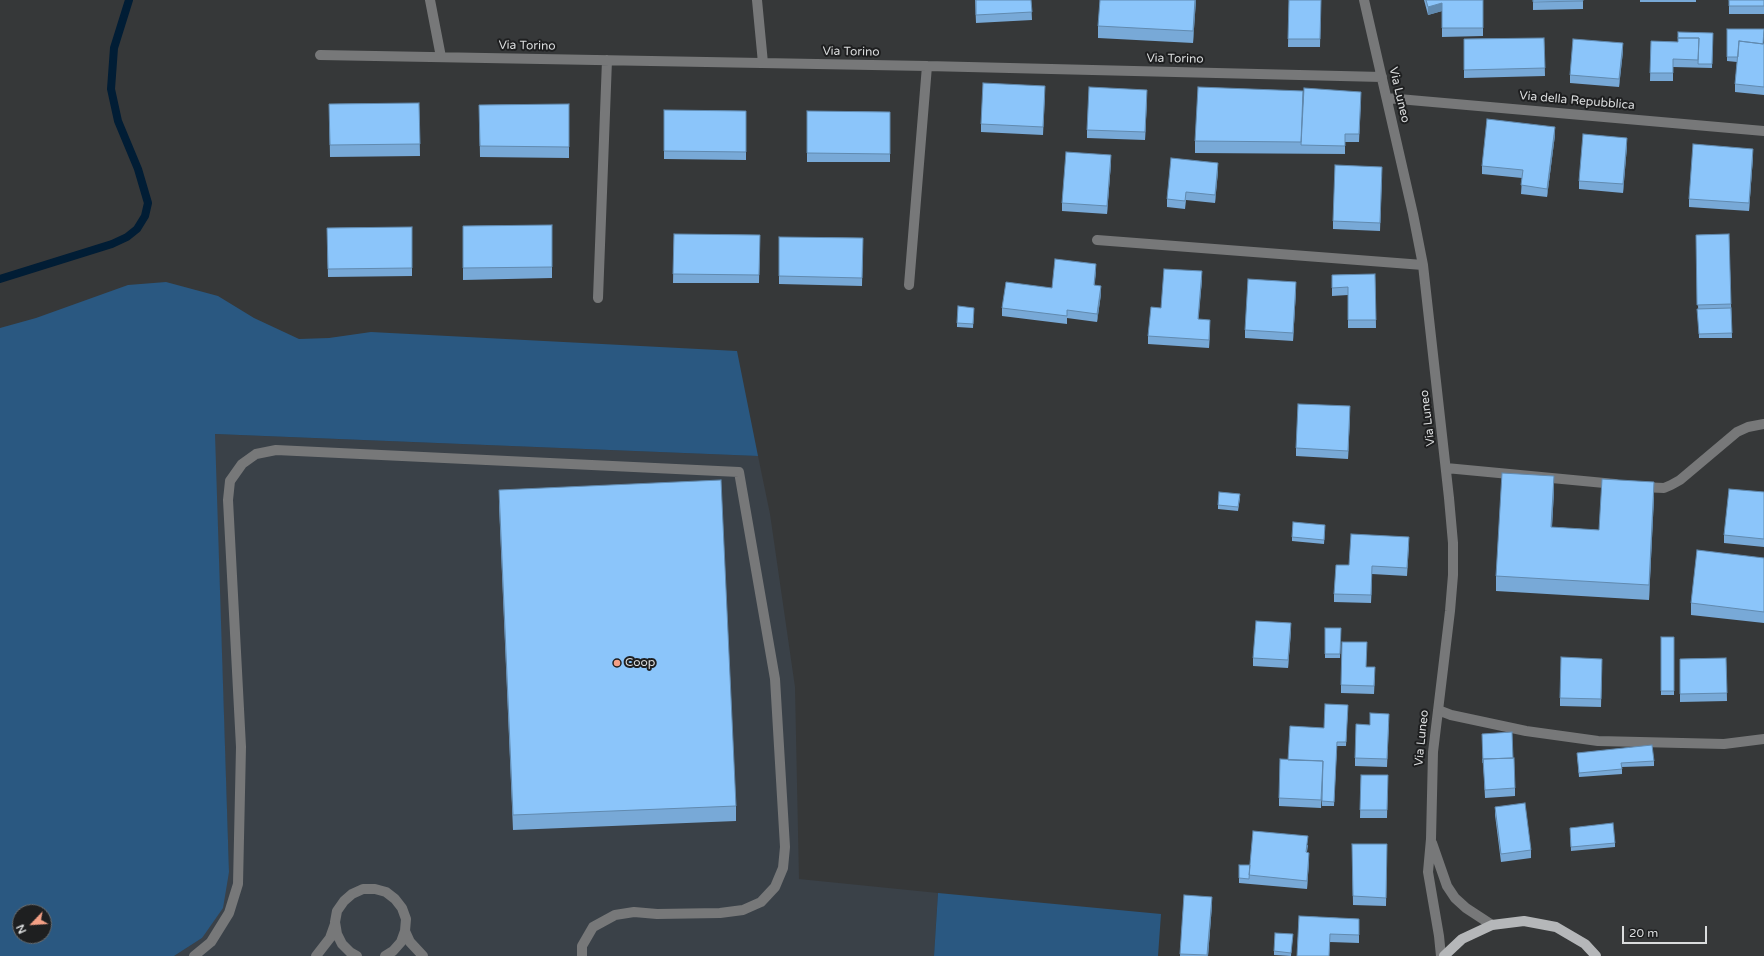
<!DOCTYPE html>
<style>
body{margin:0}
#map{position:relative;width:1764px;height:956px;overflow:hidden;background:#363839;font-family:"Varela Round",sans-serif}
canvas{display:block}
.north{position:absolute;left:12px;top:904px;width:40px;height:40px;box-sizing:border-box;background:#1e1f20;border:1px solid #696b6c;border-radius:50%;rotate:245deg;font-size:11px;font-weight:700;line-height:16px;text-align:center;color:#dadcdd}
.north::after{content:'';display:block;margin:auto;width:14px;height:18px;background:#f39f85;clip-path:polygon(50% 0,100% 100%,50% 72%,0 100%)}
.scale{position:absolute;left:1622px;top:926px;width:85px;height:18px;box-sizing:border-box;border:2px solid #dadcdd;border-top:0;padding-left:5px;font-size:12px;line-height:14px;white-space:nowrap;color:#dadcdd;-webkit-text-stroke:3px #1e1f20;paint-order:stroke}
</style>
<div id="map">
<canvas width="1764" height="956"></canvas>
<div class="north">N</div>
<div class="scale">20 m</div>
</div>
<script>
const ctx = document.querySelector('canvas').getContext('2d');
ctx.lineJoin = 'round';
function fillPath(path, color) { ctx.fillStyle = color; ctx.fill(path, 'evenodd'); }
const poly = rows => new Path2D(rows.map(r => 'M' + r).join(''));
function strokePath(path, color, width, dash) { ctx.strokeStyle = color; ctx.lineWidth = width; ctx.lineCap = dash ? 'butt' : 'round'; ctx.setLineDash(dash || []); ctx.stroke(path); }
function label(font, color, halo, rows, align = 'center') {
  ctx.font = font + ' "Varela Round",sans-serif'; ctx.lineWidth = 4; ctx.setLineDash([]); ctx.textBaseline = 'middle'; ctx.strokeStyle = halo; ctx.fillStyle = color; for (const [text, x, y, turn = 0] of rows) {
    ctx.save(); ctx.translate(x, y); ctx.rotate((+turn || 0) * Math.PI / 180); ctx.textAlign = isNaN(turn) ? turn : align; if (halo) ctx.strokeText(text, 0, 0); ctx.fillText(text, 0, 0); ctx.restore();
  }
}
fillPath(poly([
 [214,434,758,456,770,514,795,687,799,879,938,893,934,956,174,956,202,938,229,872]
]), '#3a4148');
fillPath(poly([
 [166,282,218,296,254,318,299,339,329,338,371,332,737,351,758,456,215,434,229,872,223,908,202,938,174,956,0,956,0,328,36,318,128,285],
 [20,912,44,912,44,936,20,936],
 [938,893,1161,914,1158,956,934,956]
]), '#2a5881');
strokePath(poly([
 [0,279,112,244,127,237,137,229,145,216,148,203,138,169,118,121,111,89,114,48,129,0]
]), '#011d35', 8);
strokePath(poly([
 [430,0,441,57],
 [757,0,763,63],
 [1364,0,1413,214,1423,265,1449,498,1453,543,1453,575,1450,611,1433,752,1431,839,1428,872,1439,936,1441,956],
 [320,55,927,66,1382,77],
 [1387,98,1764,131],
 [1097,240,1423,265],
 [909,285,927,66],
 [598,298,607,60],
 [1446,468,1615,484],
 [1641,487,1664,488,1671,485,1680,480,1737,432,1748,427,1764,424],
 [1438,710,1451,715,1526,731,1598,741,1724,744,1764,739],
 [1432,843,1447,886,1455,898,1466,908,1492,925],
 [405,931,410,942,423,956],
 [194,956,211,942,229,913,238,884,241,747,228,500,230,481,242,464,256,454,276,450,739,472,775,679,785,847,783,868,775,887,761,902,743,910,720,913,657,914,634,912,615,915,593,927,582,946,582,956],
 [316,956,330,938,335,924],
 [357,956,350,952,342,944,337,934,335,922,337,911,344,901,352,894,363,889,375,889,386,892,395,899,402,908,406,919,405,931,401,942,393,951,385,956]
]), '#777879', 10);
strokePath(poly([
 [1444,956,1462,939,1492,925,1524,921,1556,927,1585,944,1596,956]
]), '#b5b7b9', 10);
fillPath(poly([
 [975,0,1031,0,1032,20,976,23],
 [1196,0,1193,43,1098,38,1098,26],
 [1289,0,1321,0,1320,47,1288,47],
 [1424,0,1483,0,1483,36,1442,37,1442,11,1428,15],
 [1533,0,1583,0,1583,9,1533,10],
 [1640,0,1696,0,1696,2,1640,2],
 [1729,0,1764,0,1764,14,1729,14],
 [1727,29,1764,44,1764,95,1735,92,1735,84,1737,62,1727,61],
 [1713,33,1712,68,1673,67,1673,81,1650,81,1651,41,1678,42],
 [1544,38,1545,76,1464,78,1464,39],
 [1623,51,1619,87,1570,83,1570,75],
 [1045,94,1043,135,981,132,981,124],
 [1147,98,1145,140,1087,138,1087,130],
 [1361,100,1359,142,1345,142,1345,154,1195,153,1195,141],
 [419,103,420,156,330,157,329,104],
 [569,104,569,158,480,157,479,105],
 [664,110,746,111,746,160,664,159],
 [807,111,890,112,890,162,807,162],
 [1555,135,1547,197,1521,194,1522,178,1482,174,1482,166],
 [1627,146,1623,193,1579,189,1579,181],
 [1753,157,1749,211,1689,207,1689,199],
 [1111,163,1107,214,1062,211,1062,203],
 [1218,171,1215,203,1186,200,1185,209,1167,207,1167,199],
 [1382,176,1380,231,1333,229,1333,221],
 [552,225,552,278,463,280,463,226],
 [412,227,412,276,328,277,327,228],
 [674,234,760,235,759,283,673,283],
 [1729,234,1732,338,1699,338,1696,235],
 [779,237,863,238,862,286,779,284],
 [1096,272,1094,285,1101,294,1097,322,1067,318,1067,324,1002,316,1002,308,1052,288],
 [1375,274,1376,328,1348,328,1348,295,1332,296,1332,275],
 [1202,280,1198,319,1210,328,1209,348,1148,344,1148,336,1161,308],
 [1296,290,1293,341,1245,338,1245,330],
 [974,308,973,328,957,327,957,323],
 [1350,414,1348,459,1296,456,1296,448],
 [499,490,736,806,736,821,513,830,499,505],
 [1554,491,1552,527,1599,530,1654,497,1649,600,1496,591,1496,576],
 [1764,492,1764,547,1724,543,1724,535],
 [1240,498,1238,511,1218,509,1218,505],
 [1325,529,1324,544,1292,541,1292,537],
 [1409,545,1407,576,1372,574,1371,603,1334,602,1334,594,1349,565],
 [1764,558,1764,623,1691,615,1691,603],
 [1325,628,1341,628,1340,658,1325,658],
 [1291,631,1288,668,1253,666,1253,658],
 [1661,637,1674,637,1674,695,1661,695],
 [1726,658,1727,701,1680,702,1680,659],
 [1366,667,1375,675,1374,694,1341,693,1341,685],
 [1602,667,1601,707,1560,706,1560,698],
 [1348,705,1346,746,1337,746,1334,806,1322,806,1322,794,1321,808,1279,806,1279,798,1288,760,1324,728],
 [1389,722,1387,767,1355,766,1355,758,1370,725],
 [1482,738,1515,788,1515,796,1485,798],
 [1577,753,1654,761,1654,766,1622,767,1622,774,1579,777],
 [1361,775,1388,775,1387,818,1360,818],
 [1495,807,1531,850,1531,858,1501,862,1495,815],
 [1570,828,1615,843,1615,847,1571,851],
 [1352,844,1387,844,1386,906,1353,905],
 [1308,845,1307,852,1309,861,1307,889,1239,883,1239,865,1250,865],
 [1184,895,1212,905,1208,956,1180,956],
 [1299,916,1359,919,1359,943,1330,942,1329,956,1297,956],
 [1293,934,1291,956,1274,955,1274,951]
]), '#78a9d7');
fillPath(poly([
 [1195,0,1196,0,1193,43,1193,31],
 [1442,3,1442,11,1428,15,1428,7],
 [1623,43,1623,51,1619,87,1619,79],
 [1147,90,1147,98,1145,140,1145,132],
 [1555,127,1555,135,1547,197,1547,189],
 [1627,138,1627,146,1623,193,1623,184],
 [1753,149,1753,157,1749,211,1749,203],
 [1111,155,1111,163,1107,214,1107,206],
 [1218,163,1218,171,1215,203,1215,195],
 [1096,264,1096,272,1094,293,1094,285],
 [1202,271,1202,280,1198,327,1198,319],
 [1296,282,1296,290,1293,341,1293,333],
 [1101,286,1101,294,1097,322,1097,314],
 [1210,320,1210,328,1209,348,1209,340],
 [1350,406,1350,414,1348,459,1348,451],
 [1554,476,1554,491,1551,542,1551,527],
 [1654,482,1654,497,1649,600,1649,585],
 [1372,566,1372,574,1371,603,1371,595],
 [1291,623,1291,631,1288,668,1288,660],
 [1309,853,1309,861,1307,889,1307,881],
 [1212,897,1212,905,1208,956,1207,956]
]), '#618aaf');
const building = poly([
 [976,0,1031,0,1032,12,976,15,976,0],
 [1100,0,1195,0,1193,31,1098,26,1100,0],
 [1289,0,1321,0,1320,39,1288,39,1289,0],
 [1426,0,1483,0,1483,28,1442,28,1442,3,1428,7,1426,0],
 [1533,0,1583,0,1583,1,1533,2,1533,0],
 [1729,0,1764,0,1764,6,1729,6,1729,0],
 [1727,29,1764,29,1763,44,1739,41,1738,57,1727,57,1727,29],
 [1678,32,1713,33,1712,64,1698,64,1699,38,1678,38,1678,32],
 [1544,38,1545,68,1464,70,1464,39,1544,38],
 [1678,38,1699,38,1698,60,1673,59,1673,73,1650,73,1651,41,1678,42,1678,38],
 [1573,39,1623,43,1619,79,1570,75,1573,39],
 [1739,41,1764,44,1764,87,1735,84,1739,41],
 [983,83,1045,86,1043,127,981,124,983,83],
 [1089,87,1147,90,1145,132,1087,130,1089,87],
 [1198,87,1303,91,1301,142,1195,141,1198,87],
 [1304,88,1361,92,1359,134,1345,134,1345,146,1301,145,1304,88],
 [419,103,420,144,330,145,329,104,419,103],
 [569,104,569,147,480,146,479,105,569,104],
 [664,110,746,111,746,152,664,151,664,110],
 [807,111,890,112,890,154,807,153,807,111],
 [1487,119,1555,127,1547,189,1521,185,1523,170,1482,166,1487,119],
 [1583,134,1627,138,1623,184,1579,181,1583,134],
 [1693,144,1753,149,1749,203,1689,199,1693,144],
 [1066,152,1111,155,1107,206,1062,203,1066,152],
 [1171,158,1218,163,1215,195,1186,192,1185,201,1167,199,1171,158],
 [1335,165,1382,167,1380,223,1333,221,1335,165],
 [552,225,552,267,463,268,463,226,552,225],
 [412,227,412,268,328,269,327,228,412,227],
 [674,234,760,235,759,275,673,274,674,234],
 [1729,234,1731,304,1697,305,1696,235,1729,234],
 [779,237,863,238,862,278,779,276,779,237],
 [1055,259,1096,264,1094,285,1101,286,1097,314,1067,310,1067,316,1002,308,1006,282,1052,288,1055,259],
 [1164,269,1202,271,1198,319,1210,320,1209,340,1148,336,1151,307,1161,308,1164,269],
 [1375,274,1376,320,1348,320,1348,287,1332,288,1332,275,1375,274],
 [1248,279,1296,282,1293,333,1245,330,1248,279],
 [958,306,974,308,973,324,957,323,958,306],
 [1731,308,1732,333,1699,334,1697,309,1731,308],
 [1298,404,1350,406,1348,451,1296,448,1298,404],
 [1502,473,1554,476,1551,527,1599,530,1602,479,1654,482,1649,585,1496,576,1502,473],
 [721,480,736,806,513,815,499,490,721,480],
 [1729,489,1764,492,1764,539,1724,535,1729,489],
 [1219,492,1240,494,1238,507,1218,505,1219,492],
 [1293,522,1325,525,1324,540,1292,537,1293,522],
 [1351,534,1409,537,1407,568,1372,566,1371,595,1334,594,1336,565,1349,565,1351,534],
 [1697,550,1764,558,1764,612,1691,603,1697,550],
 [1256,621,1291,623,1288,660,1253,658,1256,621],
 [1325,628,1341,628,1340,654,1325,654,1325,628],
 [1661,637,1674,637,1674,691,1661,691,1661,637],
 [1342,642,1367,642,1366,667,1375,667,1374,686,1341,685,1342,642],
 [1561,657,1602,659,1601,699,1560,698,1561,657],
 [1726,658,1727,693,1680,694,1680,659,1726,658],
 [1325,704,1348,705,1346,742,1337,742,1334,802,1322,801,1323,761,1288,760,1290,726,1324,728,1325,704],
 [1370,713,1389,714,1387,759,1355,758,1356,724,1370,725,1370,713],
 [1512,732,1513,758,1483,759,1483,763,1482,734,1512,732],
 [1652,745,1654,761,1621,763,1622,769,1579,773,1577,753,1652,745],
 [1514,758,1515,788,1485,790,1483,759,1514,758],
 [1280,759,1323,761,1321,800,1279,798,1280,759],
 [1361,775,1388,775,1387,810,1360,810,1361,775],
 [1525,803,1531,850,1501,854,1495,807,1525,803],
 [1613,823,1615,843,1571,847,1570,828,1613,823],
 [1253,831,1308,836,1306,852,1309,853,1307,881,1249,875,1253,831],
 [1352,844,1387,844,1386,898,1353,896,1352,844],
 [1239,865,1250,865,1249,879,1239,878,1239,865],
 [1184,895,1212,897,1207,955,1180,954,1184,895],
 [1299,916,1359,919,1359,935,1330,934,1329,956,1297,956,1299,916],
 [1275,933,1293,934,1291,953,1274,951,1275,933]
]);
fillPath(building, '#8bc5fa');
strokePath(building, '#618aaf', 1);
for (const [x, y, r, color] of [
 [617,663,4,"#f39f85"]
]) { const dot = new Path2D(); dot.arc(x, y, r, 0, 2 * Math.PI); ctx.fillStyle = color; ctx.fill(dot); strokePath(dot, '#1e1f20', 1.5); }
label('12px', '#dadcdd', '#1e1f20', [
 ["Via Torino",527,46,1],
 ["Via Torino",851,52,1],
 ["Via Torino",1175,59,1],
 ["Via Luneo",1399,95,77],
 ["Via della Repubblica",1577,101,5],
 ["Via Luneo",1428,418,-97],
 ["Via Luneo",1422,738,-84]
]);
label('12px', '#dadcdd', '#1e1f20', [
 ["Coop",625,663]
], 'left');
</script>
